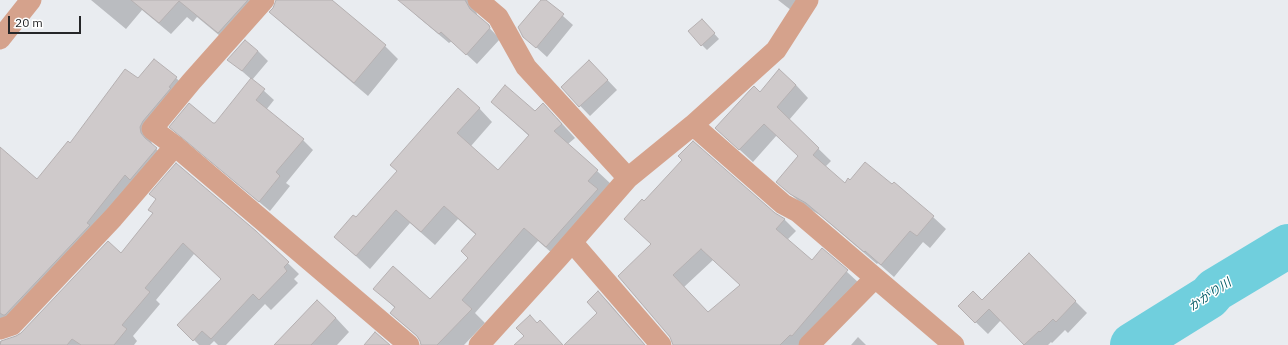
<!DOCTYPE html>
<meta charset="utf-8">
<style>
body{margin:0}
#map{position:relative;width:1288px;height:345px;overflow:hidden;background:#e9ecf0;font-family:"IBM Plex Sans",sans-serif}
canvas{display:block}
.scale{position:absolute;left:8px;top:16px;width:73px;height:18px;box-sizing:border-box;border:2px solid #252628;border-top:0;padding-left:5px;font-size:12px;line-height:14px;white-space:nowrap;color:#252628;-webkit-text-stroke:3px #fff;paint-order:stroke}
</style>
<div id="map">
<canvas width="1288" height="345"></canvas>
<div class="scale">20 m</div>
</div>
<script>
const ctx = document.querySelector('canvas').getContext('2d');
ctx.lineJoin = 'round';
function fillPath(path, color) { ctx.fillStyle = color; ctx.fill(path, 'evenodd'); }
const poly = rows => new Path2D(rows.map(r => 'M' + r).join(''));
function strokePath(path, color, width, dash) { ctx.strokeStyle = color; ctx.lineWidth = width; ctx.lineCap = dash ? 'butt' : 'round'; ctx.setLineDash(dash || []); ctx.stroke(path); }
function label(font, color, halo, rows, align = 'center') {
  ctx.font = font + ' "IBM Plex Sans","Noto Sans JP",sans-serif'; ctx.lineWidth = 3; ctx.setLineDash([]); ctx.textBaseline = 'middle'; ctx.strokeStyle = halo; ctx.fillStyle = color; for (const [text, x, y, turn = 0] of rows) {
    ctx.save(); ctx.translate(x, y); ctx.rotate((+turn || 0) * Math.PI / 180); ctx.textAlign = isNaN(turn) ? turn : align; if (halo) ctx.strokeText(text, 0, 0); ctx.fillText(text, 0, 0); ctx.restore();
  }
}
fillPath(poly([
 [91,0,268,0,231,45,197,17,193,22,187,17,171,34,142,10,126,29],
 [277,0,331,0,385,46,398,59,368,96,284,25,271,12,274,8],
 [406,0,482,0,476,9,477,15,500,39,477,64,452,41,449,43,418,17,409,7],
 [542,0,545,0,573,25,547,57,524,36],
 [778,0,807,0,796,14],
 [702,20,719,39,707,50,702,45],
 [258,51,268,61,252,80,274,100,266,110,303,140,313,150,286,183,290,186,270,211,181,137,171,127,216,124,251,79,228,59],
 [154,60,176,78,188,89,151,138,152,145,168,160,0,336,0,148,38,181,70,144,138,80],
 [599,71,617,90,590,116,562,87],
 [796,85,808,98,789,120,831,161,825,167,845,184,850,181,892,186,933,217,946,229,930,248,923,242,894,277,878,263,877,264,820,215,804,206,777,182,799,156,777,135,753,162,716,128,760,93],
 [492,102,557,118,575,138,568,144,611,184,560,260,538,241,475,313,485,323,464,345,422,345,421,340,391,313,395,308,375,289,430,301,469,258,476,235,458,219,435,245,410,223,370,269,335,237,479,108,492,122,471,146,499,171,529,136],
 [151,194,255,231,299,274,294,279,298,283,271,310,265,304,226,345,218,345,214,341,210,345,199,345,179,325,222,279,194,254,156,300,160,304,133,336,137,341,134,345,0,345,0,341,4,341,21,334,121,254,153,213,157,200],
 [774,214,784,219,796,231,787,240,812,262,822,249,859,283,805,345,674,345,671,337,619,276],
 [713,260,741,285,708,313,684,287],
 [1029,255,1087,313,1068,333,1065,330,1052,343,1051,342,1048,345,1025,345,1001,320,988,334,959,306,982,302],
 [598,292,610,304,645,345,566,345,598,313],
 [336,318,349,332,337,345,276,345],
 [858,337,866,345,851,345]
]), '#0003');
strokePath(poly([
 [1132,345,1209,297,1215,290,1288,246]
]), '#70cfdd', 44);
const building = poly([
 [131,0,248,0,218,33,179,1,159,23,131,0],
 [276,0,332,0,386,45,354,83,269,12,273,8,276,0],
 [398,0,465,0,470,9,489,25,490,28,466,55,441,32,439,34,398,0],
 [541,0,546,0,564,14,536,48,523,37,518,27,541,0],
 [702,19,715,33,701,46,688,31,702,19],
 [245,40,258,51,242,71,227,60,245,40],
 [154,59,177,77,169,87,171,88,143,121,140,127,141,133,145,138,157,148,130,180,125,175,87,223,90,225,5,315,3,315,0,313,0,147,37,179,68,141,70,143,125,69,138,78,154,59],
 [589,60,608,80,579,107,561,87,589,60],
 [779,69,796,85,777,107,819,148,813,155,845,183,848,178,850,180,865,162,892,184,894,182,934,216,917,236,910,231,881,265,865,251,864,252,806,203,790,194,776,182,798,156,764,124,739,150,715,128,751,89,754,86,760,92,779,69],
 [251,78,265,89,256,100,304,139,276,172,280,176,259,202,169,127,189,103,213,123,215,123,251,78],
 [505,85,535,111,543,103,562,124,554,131,598,170,588,181,598,189,546,247,524,228,462,300,472,309,437,345,421,345,420,341,417,336,390,313,395,307,373,289,393,266,430,299,468,258,461,251,476,234,444,206,421,232,396,210,356,256,334,237,353,215,356,217,397,171,390,165,458,88,480,108,457,133,498,170,529,135,491,102,505,85],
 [693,141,775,213,785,219,776,229,812,260,822,248,848,270,792,336,790,335,780,345,673,345,670,337,618,276,651,244,624,219,642,199,644,201,682,160,678,156,693,141],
 [701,249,740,285,708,312,673,275,701,249],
 [176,163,256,231,289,262,284,267,287,271,259,300,253,294,211,339,202,331,193,341,177,325,221,279,183,243,145,288,150,292,122,325,127,329,114,345,81,345,72,339,67,345,0,345,1,341,16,336,21,333,108,241,121,253,153,213,148,210,156,199,149,194,176,163],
 [1029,253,1076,301,1056,322,1053,319,1040,332,1039,331,1024,345,989,309,975,323,958,306,973,291,982,300,1029,253],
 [598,291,645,345,564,345,597,313,587,302,598,291],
 [317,300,336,318,311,345,274,345,317,300],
 [530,315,537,323,540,320,563,345,514,345,524,336,516,328,530,315],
 [375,332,390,345,364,345,375,332]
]);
fillPath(building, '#cfcacb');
strokePath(building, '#b5b0b1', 1);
strokePath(poly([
 [478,0,498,17,526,67,628,178],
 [0,39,31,0],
 [693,125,783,204,798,212,954,345],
 [175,146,409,345],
 [572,242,661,345],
 [0,329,12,325,113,218,175,146,152,129,191,82,264,0],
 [479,345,559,257,628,178,693,125,776,50,808,0],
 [809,345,875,278]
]), '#d5a28c', 21);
label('italic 12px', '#005963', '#fff', [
 ["かがり川",1210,295,-34]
]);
</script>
